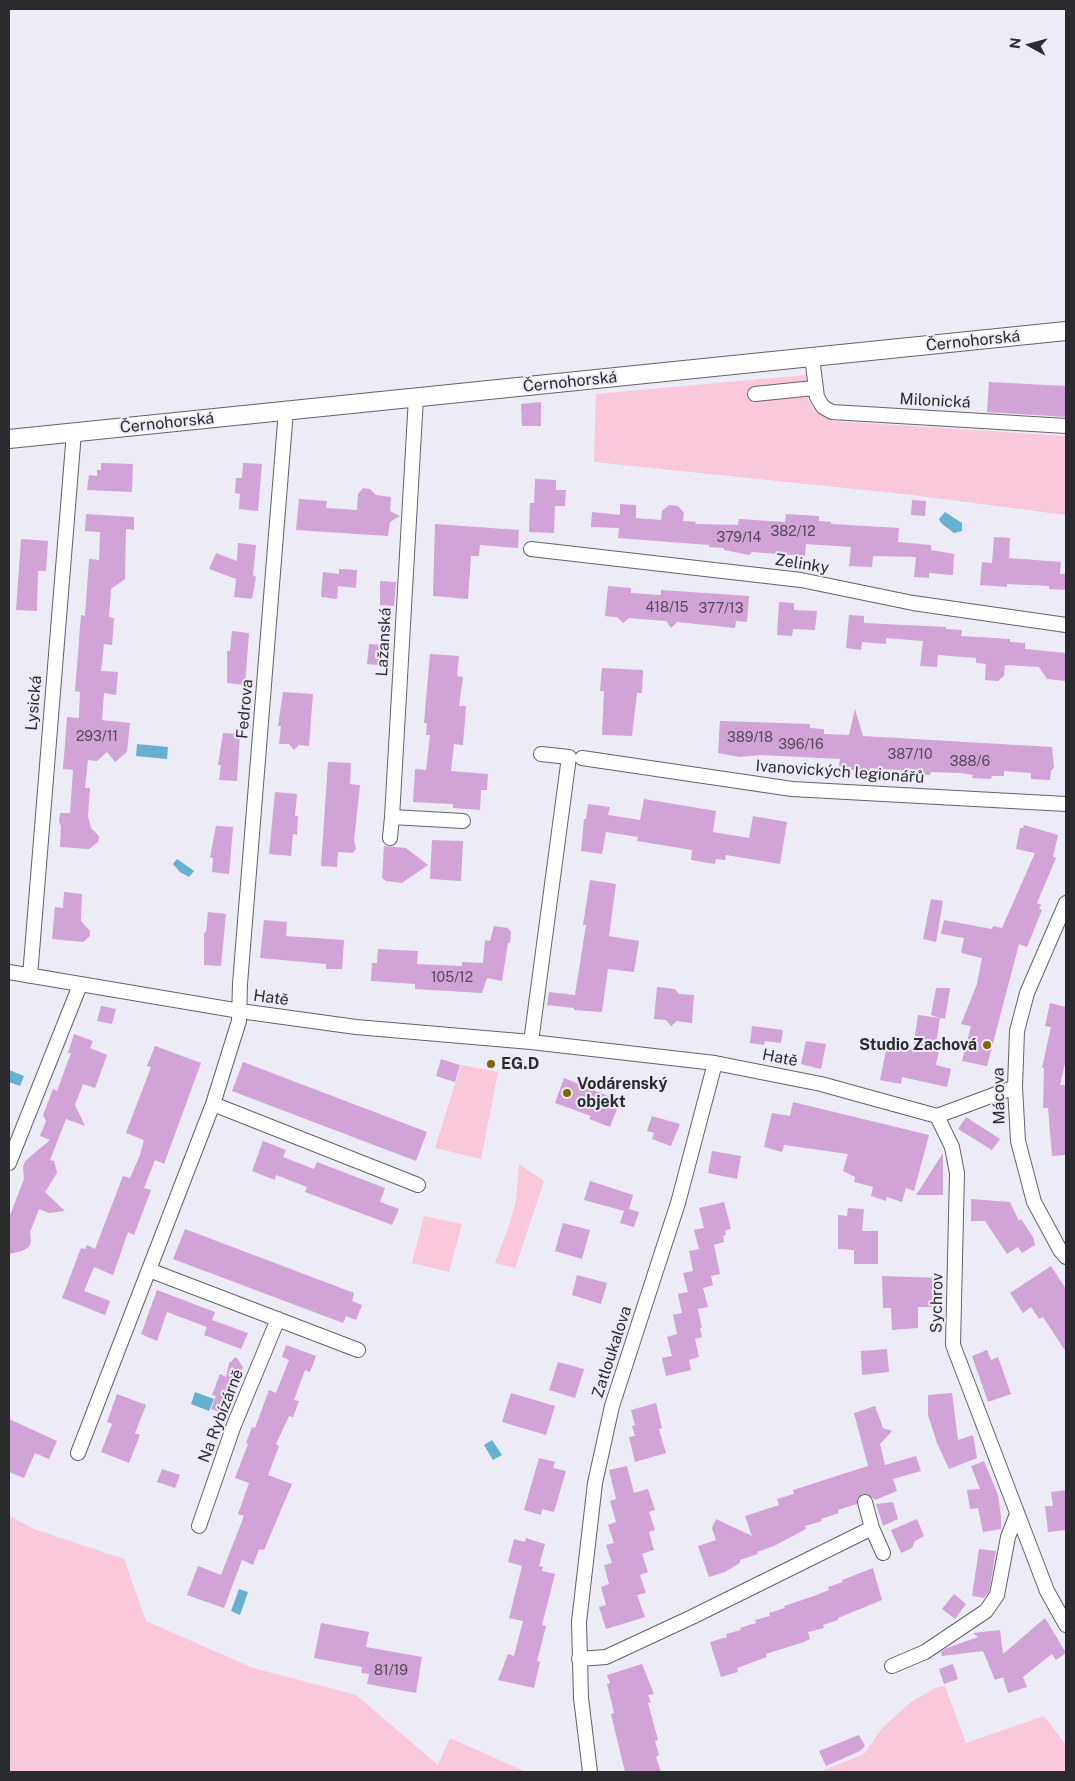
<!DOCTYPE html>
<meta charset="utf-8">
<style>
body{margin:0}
#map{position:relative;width:1075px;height:1781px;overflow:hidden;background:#ecebf6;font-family:"Public Sans",sans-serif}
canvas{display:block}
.frame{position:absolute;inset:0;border:10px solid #2b2b2f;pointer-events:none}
.north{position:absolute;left:1005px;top:20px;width:50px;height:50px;-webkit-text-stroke:4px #ecebf6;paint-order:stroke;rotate:277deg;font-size:14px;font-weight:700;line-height:20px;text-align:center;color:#2b2b2f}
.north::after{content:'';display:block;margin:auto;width:18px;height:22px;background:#2b2b2f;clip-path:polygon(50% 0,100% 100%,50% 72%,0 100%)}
</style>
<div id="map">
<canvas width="1075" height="1781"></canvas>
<div class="frame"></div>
<div class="north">N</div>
</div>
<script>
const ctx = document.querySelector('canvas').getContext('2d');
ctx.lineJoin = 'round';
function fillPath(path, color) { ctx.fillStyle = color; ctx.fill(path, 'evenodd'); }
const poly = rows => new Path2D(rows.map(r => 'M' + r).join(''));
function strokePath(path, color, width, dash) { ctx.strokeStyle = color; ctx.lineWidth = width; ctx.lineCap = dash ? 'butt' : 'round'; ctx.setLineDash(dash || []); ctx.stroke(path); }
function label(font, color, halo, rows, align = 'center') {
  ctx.font = font + ' "Public Sans",sans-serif'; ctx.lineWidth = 4; ctx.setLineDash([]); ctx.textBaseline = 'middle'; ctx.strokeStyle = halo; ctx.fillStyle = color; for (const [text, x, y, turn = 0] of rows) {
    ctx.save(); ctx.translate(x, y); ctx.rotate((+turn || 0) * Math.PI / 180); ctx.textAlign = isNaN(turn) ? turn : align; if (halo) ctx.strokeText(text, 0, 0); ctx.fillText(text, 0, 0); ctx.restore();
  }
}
fillPath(poly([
 [806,375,808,400,816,412,832,421,1066,436,1066,515,913,495,594,462,596,394],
 [461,1065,498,1072,481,1159,435,1148],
 [519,1164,544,1181,515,1268,495,1263,509,1226,516,1201],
 [424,1216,462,1224,449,1272,412,1263],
 [9,1516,34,1529,124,1559,146,1621,253,1668,356,1695,438,1765,450,1738,526,1772,9,1772],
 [945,1686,966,1743,1044,1716,1066,1745,1066,1772,819,1772,864,1754,882,1728,911,1702,935,1688]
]), '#f9c8da');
fillPath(poly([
 [945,512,962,523,962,531,954,533,941,523,939,519],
 [137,744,168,747,167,759,136,756],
 [177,859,194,871,189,877,180,872,173,864],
 [9,1070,24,1076,20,1086,9,1082],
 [195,1392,214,1399,209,1411,191,1404],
 [492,1440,502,1455,493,1460,484,1445],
 [239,1589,248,1592,240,1615,231,1611]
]), '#66b0d1');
fillPath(poly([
 [989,382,1066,386,1066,417,987,412],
 [541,402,541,426,522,426,521,404],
 [101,463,133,464,132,492,87,490,89,475,97,476,97,470,101,470],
 [243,463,262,464,258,511,239,509,240,494,235,493,236,478,242,478],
 [535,479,556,480,556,490,566,490,565,506,555,506,554,533,529,532,530,503,534,503],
 [363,488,370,489,376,495,391,497,390,511,400,516,390,522,388,536,296,530,299,499,327,501,326,508,357,510,358,494],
 [912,500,926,501,925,516,911,515],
 [620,504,636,505,636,518,661,520,662,511,669,505,678,506,684,513,683,521,696,522,695,524,738,525,739,519,785,522,786,514,819,516,819,521,831,522,831,524,899,528,898,542,931,545,931,550,954,554,953,575,929,573,929,578,914,577,916,557,873,556,872,567,849,566,851,547,806,544,805,556,752,552,749,555,724,550,724,548,709,547,709,545,618,538,619,528,591,527,592,512,620,515],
 [86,514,134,517,134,530,126,529,125,579,111,589,109,617,114,618,112,645,104,644,101,671,118,672,116,695,104,693,102,720,130,723,127,752,115,762,107,752,97,761,88,760,85,788,90,788,88,816,91,828,99,836,98,842,89,849,60,847,61,826,59,822,60,813,70,813,73,770,63,769,67,717,79,718,80,692,75,691,81,615,85,616,89,559,99,560,100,532,85,531],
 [435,524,519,530,518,548,480,545,479,556,471,556,468,599,433,596],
 [994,537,1010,538,1009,558,1061,562,1060,574,1066,574,1066,590,1049,589,1049,586,1007,584,1007,587,980,585,982,562,992,563],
 [21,539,48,541,46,571,38,571,37,611,16,610],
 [238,543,256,545,253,575,256,577,252,599,234,597,236,579,209,569,216,553,237,561],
 [339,569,357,570,356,588,338,586,337,599,321,597,323,572,339,574],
 [380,581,396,582,394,606,380,605],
 [608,586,631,588,631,593,661,595,661,590,749,596,747,622,736,621,735,628,677,622,671,628,666,621,629,618,623,623,617,617,605,616],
 [779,602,794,603,794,610,817,611,815,630,793,629,792,636,777,635],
 [849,615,864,616,864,623,946,627,946,629,962,630,961,636,1010,639,1010,642,1025,643,1025,649,1066,653,1066,681,1047,679,1039,667,1005,665,1004,676,998,681,985,680,986,664,976,663,976,658,938,655,937,667,920,666,923,641,886,638,886,644,862,642,861,650,846,648],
 [232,631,249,633,245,685,227,683,227,651,230,651],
 [369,644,382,645,380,665,367,664],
 [430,654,459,656,457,676,463,677,459,706,466,706,463,745,454,744,451,771,488,774,487,790,481,790,480,810,453,808,453,804,413,802,415,769,426,770,430,735,426,735,427,723,424,723],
 [602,668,643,670,642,693,637,693,632,736,602,735,604,691,600,691],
 [283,692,313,694,309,746,299,745,294,750,289,744,279,744,281,726,278,726],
 [855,709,863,736,1052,747,1054,767,1051,771,1050,780,1031,779,1031,773,1004,771,1004,776,992,776,991,779,972,778,973,775,960,773,931,772,930,775,912,774,912,771,870,768,870,771,851,770,851,767,839,766,840,759,761,755,739,757,718,753,720,721,810,724,810,728,824,729,824,734,849,735],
 [223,733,240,734,237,781,219,780,221,765,218,765],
 [328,762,351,763,350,784,360,785,354,840,356,849,353,853,338,852,337,867,321,866],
 [275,792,297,794,295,816,298,816,297,835,293,834,291,856,269,854],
 [644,799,716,811,713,832,749,838,753,816,787,822,780,864,726,855,725,860,716,859,715,864,691,860,692,850,637,841,638,837,606,832,602,854,581,851,584,819,586,819,588,804,610,807,608,815,640,820],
 [1024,825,1058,835,1053,857,1056,858,1037,903,1041,905,1039,909,1042,910,1027,947,1019,944,987,1066,962,1061,971,1026,961,1024,977,984,982,958,961,953,964,938,941,934,944,920,992,929,993,926,1002,928,1035,853,1016,849,1020,828,1023,828],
 [216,826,233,827,229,874,212,872,213,858,210,857],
 [432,840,463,841,461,881,430,879],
 [384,846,406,848,428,865,402,883,386,881,382,878],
 [590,880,616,884,609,936,639,941,634,972,608,969,602,1012,574,1010,574,1008,547,1005,549,992,575,995,586,925,583,925],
 [64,892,82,894,81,921,90,931,90,936,83,942,52,939,55,907,63,908],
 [931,899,943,901,936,942,923,939],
 [208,912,226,914,221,966,204,965,204,932,206,933],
 [264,920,287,922,286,936,344,940,342,969,326,969,326,964,260,958],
 [494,926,508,928,511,932,510,943,508,943,502,981,487,978,482,993,415,989,415,984,371,981,372,963,377,963,378,949,418,951,417,964,462,966,462,962,483,963,485,940,490,941],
 [657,987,675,989,679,994,694,995,692,1023,677,1021,671,1026,666,1020,654,1019],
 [936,988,950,988,945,1019,940,1018,936,1044,940,1045,936,1065,951,1069,947,1087,902,1077,901,1084,880,1080,887,1045,913,1050,918,1015,940,1018,931,1015],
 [1050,1003,1066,1007,1066,1059,1060,1085,1066,1085,1066,1155,1052,1156,1048,1108,1043,1108,1044,1068,1042,1068,1051,1027,1045,1026],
 [101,1006,116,1009,112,1024,97,1021],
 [752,1026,783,1030,781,1043,765,1041,764,1045,750,1043],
 [74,1034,93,1041,90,1048,107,1055,95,1088,83,1084,75,1105,85,1126,66,1119,50,1160,54,1161,57,1173,45,1192,65,1211,49,1213,39,1209,30,1232,31,1241,29,1247,22,1251,9,1254,9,1218,24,1179,23,1167,25,1161,50,1140,40,1136,46,1121,43,1115,53,1089,57,1091,71,1053,68,1053],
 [806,1041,826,1044,821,1069,801,1064],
 [155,1046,201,1063,164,1164,155,1160,144,1188,151,1190,134,1235,128,1232,113,1275,94,1267,84,1291,110,1301,105,1315,62,1298,81,1248,85,1249,87,1245,95,1249,123,1176,130,1178,140,1155,144,1140,126,1133,151,1067,147,1066],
 [441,1059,460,1065,455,1082,436,1076],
 [243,1062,427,1132,416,1161,232,1091],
 [564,1078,620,1101,610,1127,589,1119,591,1116,555,1103],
 [793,1102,929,1135,914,1191,906,1188,902,1202,887,1197,886,1201,871,1196,873,1187,854,1182,855,1177,843,1171,848,1154,784,1145,782,1152,764,1147,772,1113,790,1116],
 [652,1116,680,1124,671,1146,652,1139,654,1133,647,1131],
 [966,1117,1000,1139,992,1150,958,1129],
 [263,1141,286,1150,283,1157,314,1169,317,1162,385,1188,380,1202,399,1209,392,1225,305,1192,307,1187,276,1175,275,1180,252,1171],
 [712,1151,741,1156,737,1179,708,1173],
 [943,1153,943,1195,916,1195],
 [590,1181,633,1195,629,1209,639,1212,634,1227,620,1223,624,1211,584,1200],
 [971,1199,1010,1202,1019,1221,1021,1219,1033,1237,1035,1245,1022,1253,1018,1247,1007,1254,985,1221,971,1221],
 [724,1202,731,1229,725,1230,726,1235,723,1236,724,1242,714,1245,720,1274,711,1276,713,1285,703,1288,708,1307,698,1309,702,1328,700,1328,702,1337,695,1339,699,1357,689,1360,691,1370,666,1376,662,1358,672,1356,667,1337,677,1334,673,1315,682,1313,678,1294,688,1292,683,1273,693,1271,689,1251,699,1249,694,1230,704,1228,699,1208],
 [848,1208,864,1209,862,1231,878,1231,878,1264,854,1264,854,1250,838,1249,838,1215,847,1216],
 [563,1223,590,1230,582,1259,555,1251],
 [185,1229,354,1293,352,1301,362,1305,356,1320,346,1316,343,1323,173,1259],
 [1051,1266,1066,1289,1066,1352,1043,1317,1039,1319,1031,1307,1023,1313,1010,1293],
 [577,1275,607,1283,601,1304,572,1295],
 [882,1276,941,1278,941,1307,918,1307,918,1328,892,1330,891,1308,883,1308],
 [157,1290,215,1312,212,1320,248,1333,241,1349,204,1335,207,1327,167,1312,157,1341,141,1334],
 [286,1345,316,1356,310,1372,305,1370,294,1400,299,1401,293,1417,289,1416,276,1444,279,1446,268,1475,292,1484,264,1550,259,1549,253,1565,242,1560,224,1608,187,1595,198,1566,221,1575,244,1516,238,1514,249,1483,235,1478,248,1444,246,1443,252,1427,255,1428,269,1390,276,1393,289,1360,282,1357],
 [887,1349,889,1372,862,1375,861,1351],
 [987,1350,991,1360,998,1357,1011,1394,988,1402,972,1356],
 [236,1357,243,1367,225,1414,211,1409,216,1396,212,1395,220,1374,226,1377,229,1363],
 [558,1362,584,1369,575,1398,549,1390],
 [511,1393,555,1406,546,1435,502,1422],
 [952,1393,958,1440,973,1435,977,1458,949,1469,937,1443,928,1415,928,1395],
 [117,1394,146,1405,135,1433,140,1435,129,1463,101,1452,112,1424,107,1422],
 [656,1403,662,1428,659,1429,666,1453,635,1462,629,1437,635,1436,632,1426,635,1425,631,1410],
 [875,1406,883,1428,892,1431,880,1444,885,1465,916,1456,921,1471,893,1479,897,1491,875,1500,868,1494,862,1494,857,1499,857,1504,838,1510,839,1513,821,1519,822,1521,805,1526,806,1529,774,1546,757,1552,758,1554,740,1560,740,1563,725,1572,709,1577,698,1546,716,1540,712,1528,716,1519,752,1536,745,1516,779,1505,777,1499,794,1494,793,1490,868,1466,854,1413],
 [9,1419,57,1441,49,1459,35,1453,24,1478,9,1472],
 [539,1458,555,1462,553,1468,566,1471,554,1512,542,1509,541,1515,524,1510],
 [984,1461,998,1495,1001,1517,1001,1529,983,1532,978,1508,970,1509,967,1490,980,1489,971,1466],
 [627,1466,634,1493,648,1489,655,1510,649,1512,655,1530,649,1532,654,1550,642,1554,648,1572,640,1575,646,1593,637,1595,645,1617,606,1629,599,1607,606,1605,601,1587,609,1584,604,1565,612,1563,606,1545,614,1543,608,1525,616,1522,610,1501,616,1499,609,1470],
 [162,1469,180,1475,175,1488,157,1482],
 [1066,1490,1066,1530,1048,1532,1045,1506,1053,1506,1051,1492],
 [893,1502,898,1519,883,1526,876,1504],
 [917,1519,924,1536,915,1541,912,1548,901,1553,891,1530],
 [526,1538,545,1544,539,1566,543,1567,542,1571,555,1574,542,1625,546,1626,537,1661,540,1662,534,1688,498,1680,508,1654,514,1656,523,1621,509,1618,522,1566,508,1562,514,1539,525,1542],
 [979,1549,996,1551,989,1592,984,1598,972,1596],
 [873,1568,882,1600,838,1618,838,1620,823,1625,824,1628,808,1632,810,1639,804,1642,766,1654,767,1657,737,1668,738,1672,721,1677,710,1642,727,1637,726,1634,741,1630,740,1628,756,1623,755,1620,770,1616,769,1613,785,1608,784,1606,814,1596,829,1590,828,1587,843,1582,842,1580],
 [954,1594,966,1604,955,1619,942,1609],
 [1045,1618,1066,1653,1056,1660,1052,1654,1023,1677,1027,1687,1008,1693,1003,1677,995,1680,983,1651,942,1656,941,1652,947,1648,978,1637,973,1633,1000,1630,1003,1654],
 [321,1623,369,1632,366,1647,422,1657,416,1693,367,1684,369,1674,361,1673,362,1667,314,1658],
 [642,1664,654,1694,648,1695,651,1702,648,1703,658,1740,655,1741,659,1755,656,1757,661,1772,625,1772,611,1714,614,1713,607,1684,610,1683,607,1675],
 [953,1664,958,1679,944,1684,939,1669],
 [859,1735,865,1746,860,1751,826,1766,819,1751]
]), '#d2a3d7');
const minor = poly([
 [812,357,817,397,823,407,832,412,1066,426],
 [755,394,814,388],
 [416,397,392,817,463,821],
 [531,549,801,580,913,603,1066,625],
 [582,758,792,789,1066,804],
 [390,838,392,817],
 [1066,903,1027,993,1017,1031,1015,1087,1018,1141,1034,1202,1060,1250,1066,1257],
 [9,972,240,1011,356,1027,531,1042,715,1063,821,1084,937,1116,1015,1087],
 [30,976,74,432],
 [531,1042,569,757,541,754],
 [213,1104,418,1185],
 [937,1116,952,1147,957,1173,953,1345,1047,1591,1066,1625],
 [9,1163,80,985],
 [149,1270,358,1350],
 [78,1453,213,1104,239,1021,240,984,286,410],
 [865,1502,872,1528,883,1553],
 [199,1526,234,1425,278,1319],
 [579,1659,606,1657,692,1617,872,1528],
 [892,1666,925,1652,986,1611,997,1595,1008,1537,1017,1514],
 [590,1772,581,1698,579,1622,595,1483,612,1406,678,1203,715,1063]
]);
const tertiary = poly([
 [9,439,1066,331]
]);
strokePath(minor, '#63626b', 16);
strokePath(tertiary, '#63626b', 20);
strokePath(minor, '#fff', 14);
strokePath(tertiary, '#fff', 18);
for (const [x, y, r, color] of [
 [987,1045,5,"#836600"],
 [491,1064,5,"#836600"],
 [567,1093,5,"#836600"]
]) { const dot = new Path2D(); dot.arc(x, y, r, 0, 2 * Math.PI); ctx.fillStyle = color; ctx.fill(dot); strokePath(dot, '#ecebf6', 2); }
label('14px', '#554959', null, [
 ["382/12",793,532],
 ["379/14",739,538],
 ["418/15",667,608],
 ["377/13",721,609],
 ["293/11",97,737],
 ["389/18",750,738],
 ["396/16",801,745],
 ["387/10",910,755],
 ["388/6",970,762],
 ["105/12",452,978],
 ["81/19",391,1671]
]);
label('16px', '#2b2b2f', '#ecebf6', [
 ["Černohorská",973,341,-6],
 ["Černohorská",570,382,-6],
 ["Milonická",935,401,3],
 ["Černohorská",167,423,-6],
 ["Zelinky",802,564,9],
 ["Lažanská",384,642,-87],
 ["Lysická",34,703,-85],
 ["Fedrova",245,709,-85],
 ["Ivanovických legionářů",840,772,4],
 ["Hatě",271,998,8],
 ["Hatě",780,1058,11],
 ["Mácova",999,1096,-91],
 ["Sychrov",937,1303,-89],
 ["Zatloukalova",612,1352,-72],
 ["Na Rybízárně",221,1416,-69]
]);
label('bold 16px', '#2b2b2f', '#ecebf6', [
 ["Studio Zachová",977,1045,"right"],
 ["EG.D",501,1064],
 ["Vodárenský",577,1084],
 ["objekt",577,1102]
], 'left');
</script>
